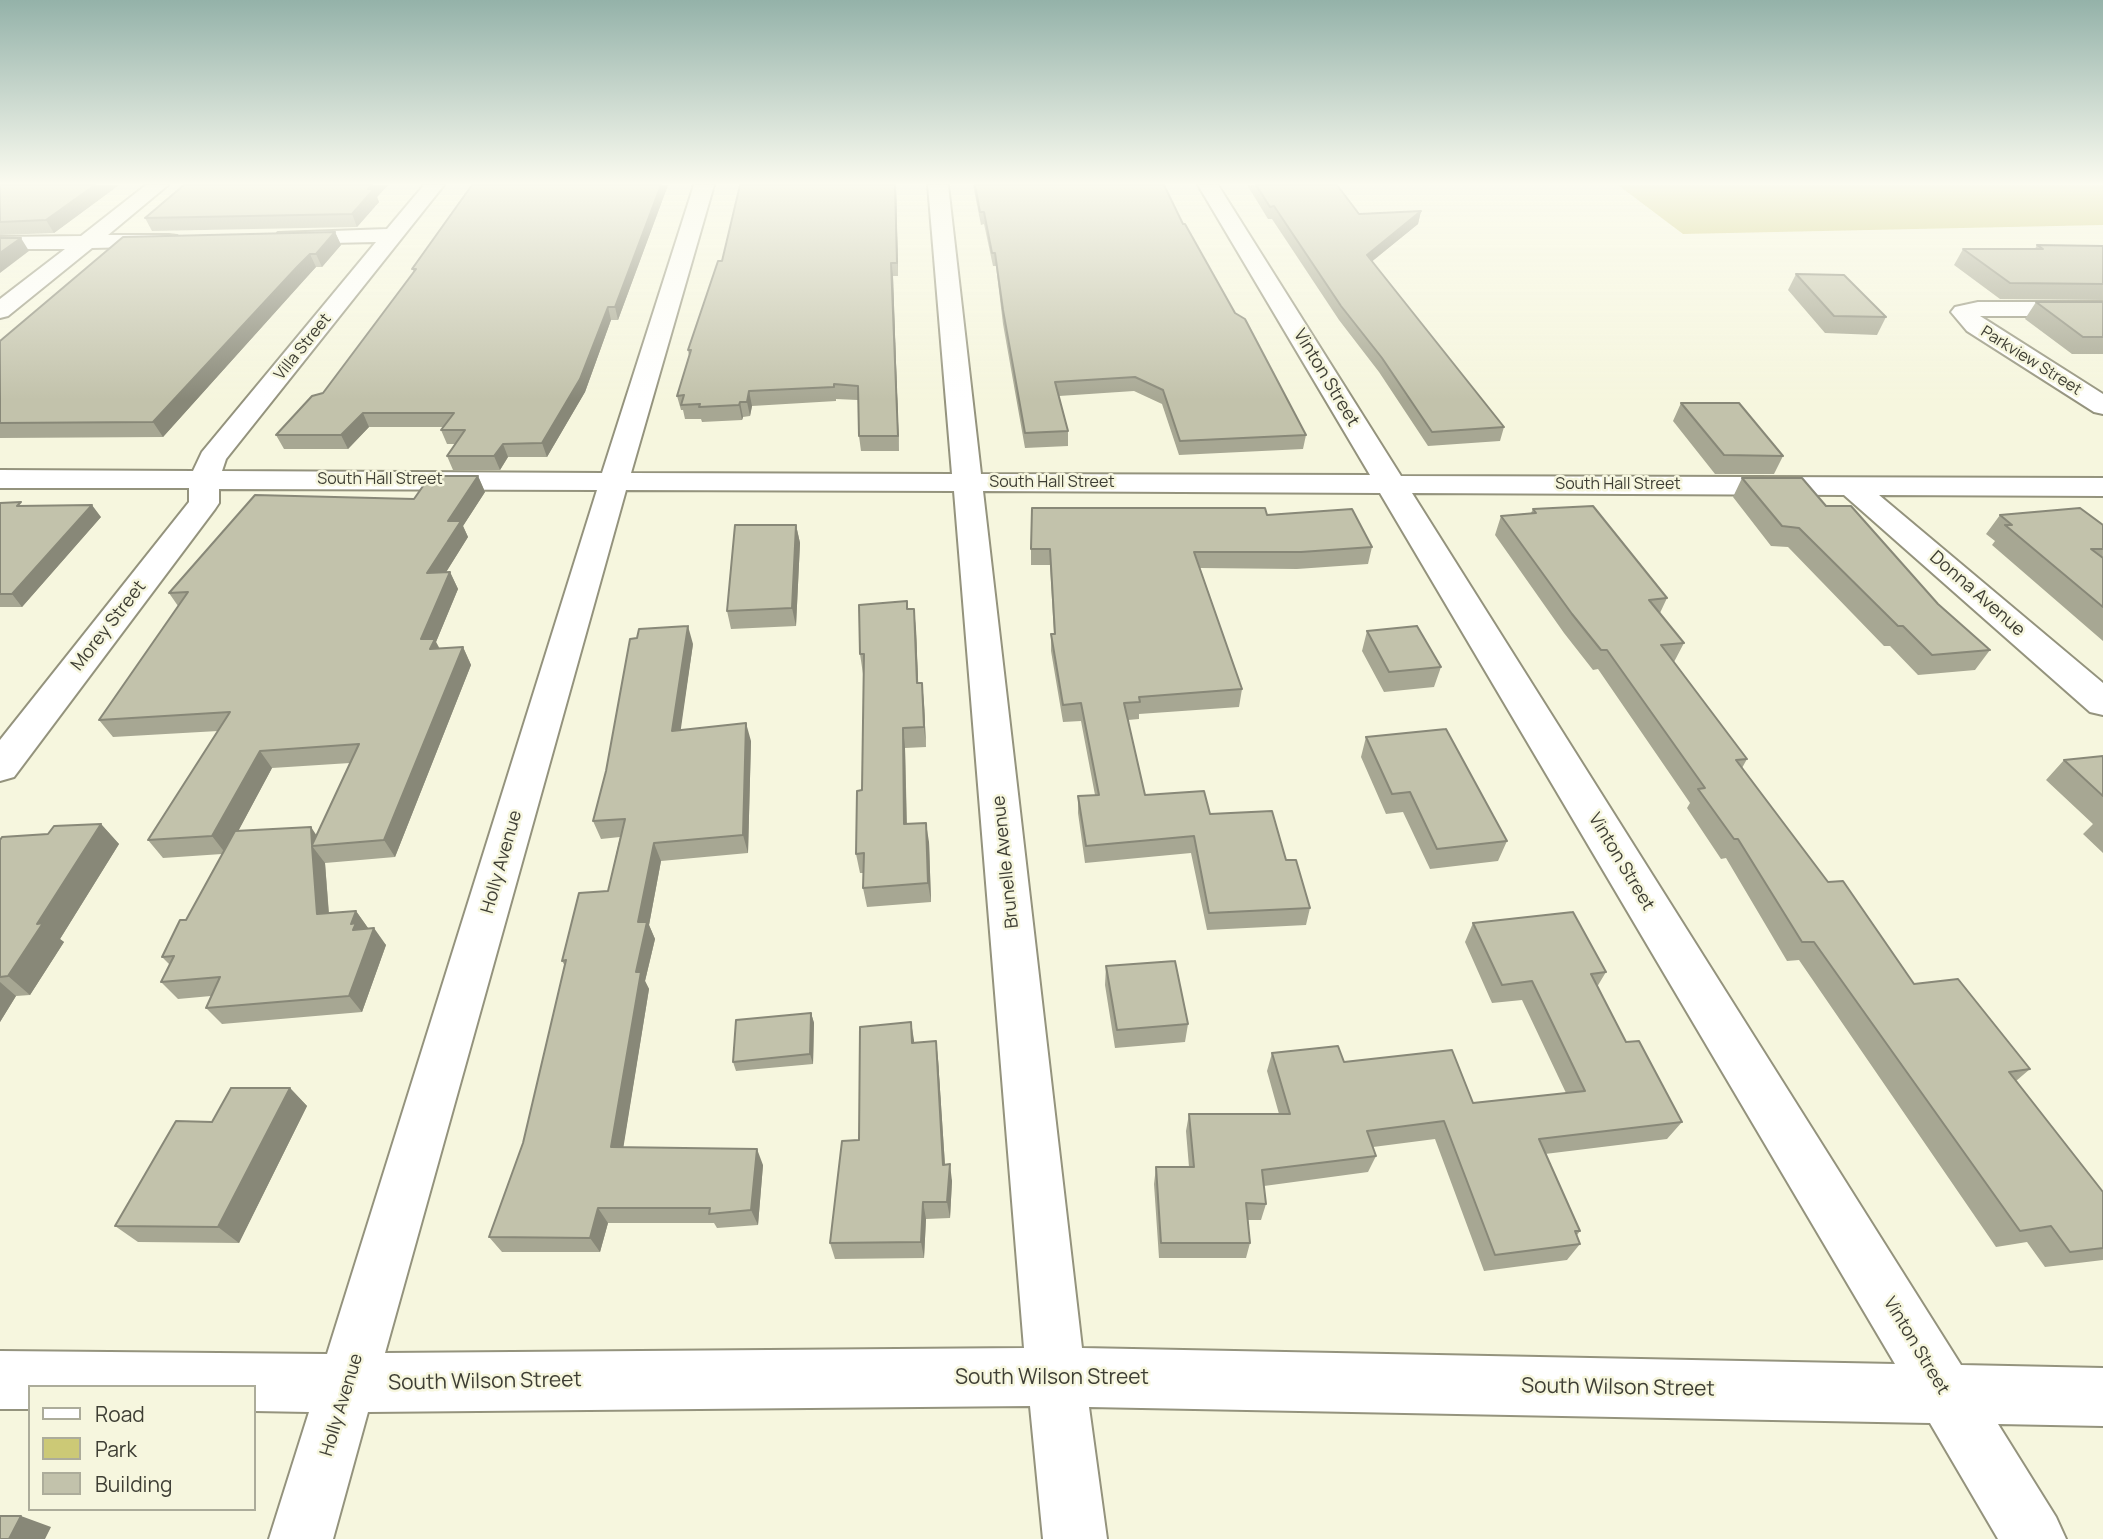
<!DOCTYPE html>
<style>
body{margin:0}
#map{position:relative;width:2103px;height:1539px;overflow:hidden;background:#f6f6de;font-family:Manrope,sans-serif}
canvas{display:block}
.legend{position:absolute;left:28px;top:1385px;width:228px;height:126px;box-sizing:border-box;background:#f6f6de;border:2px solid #acac9a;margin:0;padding:9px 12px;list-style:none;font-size:21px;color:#3e3e34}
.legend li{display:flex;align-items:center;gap:14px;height:35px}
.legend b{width:35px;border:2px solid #acac9a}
</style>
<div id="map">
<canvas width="2103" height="1539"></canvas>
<ul class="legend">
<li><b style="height:9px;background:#fff"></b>Road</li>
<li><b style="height:19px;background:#ccc976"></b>Park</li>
<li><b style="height:19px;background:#c2c2ab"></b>Building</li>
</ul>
</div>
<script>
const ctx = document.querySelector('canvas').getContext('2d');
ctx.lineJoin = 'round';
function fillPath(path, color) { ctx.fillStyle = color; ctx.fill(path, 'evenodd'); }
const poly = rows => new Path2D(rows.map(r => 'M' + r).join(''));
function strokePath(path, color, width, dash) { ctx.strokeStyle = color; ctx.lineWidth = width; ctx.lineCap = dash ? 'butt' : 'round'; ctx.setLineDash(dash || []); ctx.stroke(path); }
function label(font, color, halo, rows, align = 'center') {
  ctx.font = font + ' Manrope,sans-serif'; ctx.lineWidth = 5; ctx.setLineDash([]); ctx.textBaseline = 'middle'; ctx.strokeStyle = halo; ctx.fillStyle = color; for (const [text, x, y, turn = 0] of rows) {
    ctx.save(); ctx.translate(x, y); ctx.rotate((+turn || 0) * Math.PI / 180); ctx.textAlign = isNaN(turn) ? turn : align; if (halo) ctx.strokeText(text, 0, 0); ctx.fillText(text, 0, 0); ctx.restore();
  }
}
fillPath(poly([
 [1618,185,2103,185,2103,225,1683,234]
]), '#ccc976');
const minor = poly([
 [146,185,168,185,108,235,169,235,177,236,180,241,177,246,92,248,8,316,0,318,0,299,65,249,0,249,0,237,81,236,146,185],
 [424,185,444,185,226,459,222,471,602,473,694,185,714,185,631,473,952,474,928,185,948,185,981,474,1370,475,1198,185,1218,185,1401,476,2103,478,2103,496,1879,495,2103,683,2103,715,2090,712,1844,495,1412,493,1961,1365,2103,1368,2103,1426,1998,1424,2056,1517,2066,1539,1998,1539,1930,1423,1089,1407,1107,1539,1043,1539,1030,1406,368,1412,333,1539,269,1539,309,1412,254,1411,254,1387,30,1387,30,1409,0,1409,0,1351,327,1354,597,490,219,489,219,503,215,509,14,777,0,781,0,740,189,502,189,488,0,488,0,470,193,471,202,452,376,242,286,244,278,243,275,238,278,233,387,229,424,185],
 [626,490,954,491,1024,1348,385,1353,626,490],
 [983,491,1380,493,1895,1364,1082,1348,983,491],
 [1978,302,2103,302,2103,316,1980,316,2103,394,2103,414,2094,412,1967,331,1951,312,1955,307,1978,302]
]);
strokePath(minor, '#94937d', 4);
fillPath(minor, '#fff');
fillPath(poly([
 [0,185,119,185,54,233,0,235],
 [184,185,388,185,377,197,379,202,357,227,152,231,145,218],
 [472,185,668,185,618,320,611,320,585,392,547,457,508,457,500,470,453,470,447,456,455,444,447,444,441,430,444,427,369,427,348,449,284,449,276,435,323,393,414,272,412,269],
 [896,185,898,276,893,276,899,451,861,451,859,436,858,400,836,399,836,401,752,406,750,416,743,417,742,420,702,422,701,419,685,419,683,410,681,410,677,396,689,356,688,350,722,261],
 [973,185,1164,185,1183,224,1306,435,1303,449,1179,455,1162,404,1134,391,1059,396,1068,431,1068,446,1025,448,1003,324,996,266,993,266,984,224,981,225],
 [1247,185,1337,185,1359,214,1421,211,1418,224,1372,261,1504,427,1500,441,1428,446,1379,372,1339,320,1272,219,1268,219],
 [335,232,341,245,322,267,316,267,303,281,163,437,0,438,0,341],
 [2037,245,2103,246,2103,300,2000,299,1954,265,1963,249,2035,249],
 [1796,274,1886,317,1877,335,1825,333,1788,290],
 [2036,302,2103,302,2103,354,2072,354,2025,319],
 [1681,403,1783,456,1774,474,1715,474,1673,421],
 [478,476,485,492,463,526,468,537,446,572,450,572,458,589,436,642,440,649,463,647,471,665,395,857,325,863,329,913,356,911,368,928,386,945,362,1012,222,1024,206,1008,211,996,178,999,161,982,170,965,162,957,186,920,222,854,163,858,148,840,218,731,113,737,99,720,178,606,169,593,414,499],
 [350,763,317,835,238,831,272,768],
 [1742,478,1826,506,1990,650,1975,670,1918,675,1890,646,1884,646,1788,547,1771,546,1733,497],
 [0,503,101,517,22,607,0,607],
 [1533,509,1667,598,1660,613,1684,643,1674,662,1747,759,1742,768,1828,882,1914,984,2030,1069,2016,1081,2103,1192,2103,1260,2045,1267,2027,1242,1996,1247,1799,960,1787,961,1726,858,1721,859,1687,808,1690,803,1598,669,1593,670,1564,633,1495,535,1501,516,1531,513],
 [1267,515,1372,547,1368,564,1297,569,1200,568,1242,689,1239,707,1139,714,1139,719,1128,720,1145,795,1210,814,1286,860,1310,908,1306,925,1207,930,1191,853,1085,863,1078,813,1078,796,1095,795,1081,721,1063,722,1051,651,1051,634,1054,634,1050,565,1031,565,1031,549],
 [2000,515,2103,525,2103,641,1992,545,1995,541,1986,534],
 [796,525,800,543,796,626,731,629,727,611],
 [907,601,908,609,916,629,918,683,924,703,926,747,905,748,907,824,929,842,931,902,867,907,863,888,863,873,860,873,856,854,862,790,864,674,863,674,860,654],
 [1367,631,1441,667,1434,687,1384,692,1362,651],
 [693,644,680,730,751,741,748,853,661,861,649,925,655,939,645,981,649,989,623,1147,763,1165,758,1225,717,1228,714,1223,608,1223,600,1252,502,1252,489,1237,523,1143,565,966,562,961,608,891,620,837,601,839,593,821],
 [1366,737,1507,841,1498,861,1430,869,1403,812,1386,814,1361,757],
 [2103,756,2103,853,2083,834,2093,824,2046,780,2064,760],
 [101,824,119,844,60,939,64,942,30,995,16,996,0,1022,0,840,48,834],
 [1473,923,1606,972,1597,987,1626,1042,1682,1122,1667,1139,1545,1154,1580,1231,1577,1235,1580,1244,1567,1260,1484,1271,1435,1139,1373,1147,1376,1156,1368,1172,1264,1186,1266,1204,1261,1220,1248,1220,1250,1243,1246,1258,1159,1258,1154,1184,1156,1167,1189,1167,1186,1131,1189,1114,1279,1114,1267,1071,1272,1053,1344,1062,1473,1103,1566,1093,1522,1000,1492,1003,1465,942],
 [1106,966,1188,1024,1185,1042,1115,1048,1105,985],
 [811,1013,814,1023,813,1064,736,1071,733,1062],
 [914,1043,938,1059,945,1165,952,1181,950,1218,926,1219,924,1258,835,1259,830,1243,859,1140],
 [290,1088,307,1106,239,1243,138,1242,115,1226]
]), '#a7a793');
fillPath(poly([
 [95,185,119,185,54,233,46,220],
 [372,185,388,185,377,197,379,202,357,227,352,214],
 [661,185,668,185,618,320,615,307],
 [895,185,896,185,898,276,897,263],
 [1421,211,1418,224,1364,268,1367,255],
 [335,232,341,245,322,267,316,254],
 [21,238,29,251,0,273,0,253],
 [310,254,316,267,163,437,153,422],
 [891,263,893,276,899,451,898,436],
 [608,307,611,320,585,392,547,457,542,443],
 [749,391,752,406,750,416,747,402],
 [740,402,743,417,742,420,739,405],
 [363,413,369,427,348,449,341,435],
 [503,444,508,457,500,470,494,456],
 [478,476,485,492,463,526,468,537,435,590,427,573,448,521],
 [92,505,101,517,22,607,12,594],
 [796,525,800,543,796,626,792,608],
 [450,572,458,589,436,642,443,656,439,666,421,639],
 [914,609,916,629,919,703,917,683],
 [688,626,693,644,678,749,672,731],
 [463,647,471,665,395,857,384,840],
 [922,683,924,703,926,747,924,727],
 [746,723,751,741,748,853,743,835],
 [903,728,905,748,907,844,904,824],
 [260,751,272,768,226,854,212,836],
 [926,823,929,842,931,902,928,883],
 [101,824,119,844,60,939,64,942,30,995,8,976,37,924],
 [311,827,323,845,312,845],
 [654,843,661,861,649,925,655,939,645,981,649,989,621,1162,611,1147,636,972,638,922],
 [312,846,325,863,330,931,317,914],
 [356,911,368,928,353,930,351,924],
 [374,928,386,945,362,1012,349,996],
 [0,982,16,996,0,1022],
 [811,1013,814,1023,813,1064,810,1054],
 [911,1022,914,1040,915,1062,912,1043],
 [936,1041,938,1059,946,1181,943,1165],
 [290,1088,307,1106,239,1243,218,1227],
 [757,1149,763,1165,758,1225,751,1210],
 [950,1164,952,1181,950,1218,947,1202],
 [923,1202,926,1219,924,1258,921,1242],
 [598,1208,608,1223,600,1252,590,1238],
 [21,1516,51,1527,45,1539,9,1539]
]), '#888878');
const building = poly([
 [0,185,95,185,46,220,0,222,0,185],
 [184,185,372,185,368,189,374,189,352,214,145,218,184,185],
 [472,185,661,185,615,307,608,307,580,379,542,443,503,444,494,456,447,456,465,430,441,430,454,413,363,413,341,435,276,435,312,396,323,393,416,269,412,269,472,185],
 [740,185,895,185,897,263,891,263,898,436,859,436,858,386,834,384,834,387,749,391,747,402,740,402,739,405,699,407,700,404,681,405,684,395,677,396,691,350,688,350,718,261,722,261,740,185],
 [975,185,1164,185,1183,224,1185,224,1235,313,1245,319,1306,435,1180,441,1163,390,1135,377,1055,382,1068,431,1025,433,1003,310,995,253,992,253,984,212,980,212,975,185],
 [1256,185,1337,185,1359,214,1421,211,1367,255,1504,427,1432,432,1382,358,1341,306,1274,206,1270,207,1256,185],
 [335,232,316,254,310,254,297,267,153,422,0,423,0,341,123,237,335,232],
 [0,238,21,238,0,253,0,238],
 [2037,245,2103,246,2103,284,2010,283,1963,249,2043,249,2037,245],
 [1796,274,1844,275,1886,317,1834,316,1796,274],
 [2036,302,2103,302,2103,337,2083,337,2036,302],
 [1681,403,1739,403,1783,456,1724,455,1681,403],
 [430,476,478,476,448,521,461,521,427,573,450,572,421,639,435,639,430,649,463,647,384,840,312,846,317,914,356,911,351,924,356,923,353,930,374,928,349,996,206,1008,220,977,161,982,174,956,162,957,180,920,186,920,235,831,311,827,312,845,359,744,260,751,212,836,148,840,230,712,99,720,188,592,169,593,255,495,414,499,430,476],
 [1742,478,1802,478,1826,506,1851,506,1938,604,1990,650,1932,655,1903,626,1898,626,1799,528,1782,526,1742,478],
 [21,502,17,506,92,505,12,594,0,594,0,503,21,502],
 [1593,506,1667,598,1649,600,1684,643,1661,645,1747,759,1736,760,1828,882,1843,881,1914,984,1958,979,2030,1069,2009,1072,2103,1192,2103,1248,2070,1252,2051,1226,2020,1231,1814,942,1802,942,1738,839,1734,839,1698,789,1705,788,1607,650,1601,650,1572,614,1501,516,1536,513,1533,509,1593,506],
 [1032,508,1265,508,1267,515,1352,509,1372,547,1301,552,1194,552,1242,689,1139,697,1140,702,1124,703,1145,795,1204,791,1210,814,1272,811,1286,860,1296,860,1310,908,1209,913,1194,836,1086,846,1078,796,1099,795,1081,703,1063,705,1051,634,1055,634,1050,549,1031,549,1032,508],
 [2080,508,2103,525,2103,549,2091,549,2103,558,2103,607,2005,525,2012,525,2000,515,2080,508],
 [735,525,796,525,792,608,727,611,735,525],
 [907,601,907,609,914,609,917,683,922,683,924,727,903,728,904,824,926,823,928,883,863,888,864,853,856,854,857,791,862,790,864,654,860,654,859,605,907,601],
 [688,626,672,731,746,723,743,835,654,843,638,922,647,922,636,972,641,972,611,1147,757,1149,751,1210,709,1214,710,1208,598,1208,590,1238,489,1237,523,1143,566,960,562,961,579,893,608,891,625,819,593,821,606,771,630,639,637,638,639,629,688,626],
 [1417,626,1441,667,1389,672,1367,631,1417,626],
 [1446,729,1507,841,1437,849,1410,792,1392,794,1366,737,1446,729],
 [2103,756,2103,796,2064,760,2103,756],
 [101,824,37,924,43,923,8,976,0,977,0,840,2,837,48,834,54,826,101,824],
 [1573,912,1606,972,1591,974,1626,1042,1639,1041,1682,1122,1539,1139,1580,1231,1575,1231,1580,1244,1495,1255,1444,1121,1367,1131,1376,1156,1262,1170,1266,1204,1246,1203,1250,1243,1161,1243,1156,1167,1194,1167,1189,1114,1290,1114,1272,1053,1338,1046,1344,1062,1452,1050,1473,1103,1585,1091,1532,981,1502,985,1473,923,1573,912],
 [1175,961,1188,1024,1117,1030,1106,966,1175,961],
 [811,1013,810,1054,733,1062,736,1020,811,1013],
 [911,1022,912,1043,936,1041,943,1165,950,1164,947,1202,923,1202,921,1242,830,1243,842,1141,859,1140,860,1027,911,1022],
 [231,1088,290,1088,218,1227,115,1226,176,1121,212,1122,231,1088],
 [0,1516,21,1516,9,1539,0,1539,0,1516]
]);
fillPath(building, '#c2c2ab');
strokePath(building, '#888878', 2);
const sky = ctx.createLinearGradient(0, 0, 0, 400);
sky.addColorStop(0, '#94b2a9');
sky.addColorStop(0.46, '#fbfbf0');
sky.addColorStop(1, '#fbfbf000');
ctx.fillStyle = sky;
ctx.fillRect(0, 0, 2103, 400);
label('16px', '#3e3e34', '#f6f6de', [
 ["Villa Street",303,347,-51],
 ["Parkview Street",2031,361,32],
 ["South Hall Street",380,480],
 ["South Hall Street",1052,483],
 ["South Hall Street",1618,485]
]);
label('18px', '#3e3e34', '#f6f6de', [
 ["Vinton Street",1326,378,59],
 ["Donna Avenue",1977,594,41],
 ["Morey Street",109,626,-52],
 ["Holly Avenue",502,862,-74],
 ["Brunelle Avenue",1006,862,-96],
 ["Vinton Street",1621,862,59],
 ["Vinton Street",1916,1346,59],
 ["Holly Avenue",342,1405,-73]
]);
label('21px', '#3e3e34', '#f6f6de', [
 ["South Wilson Street",1052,1378],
 ["South Wilson Street",485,1382,-1],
 ["South Wilson Street",1618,1388,1]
]);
</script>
